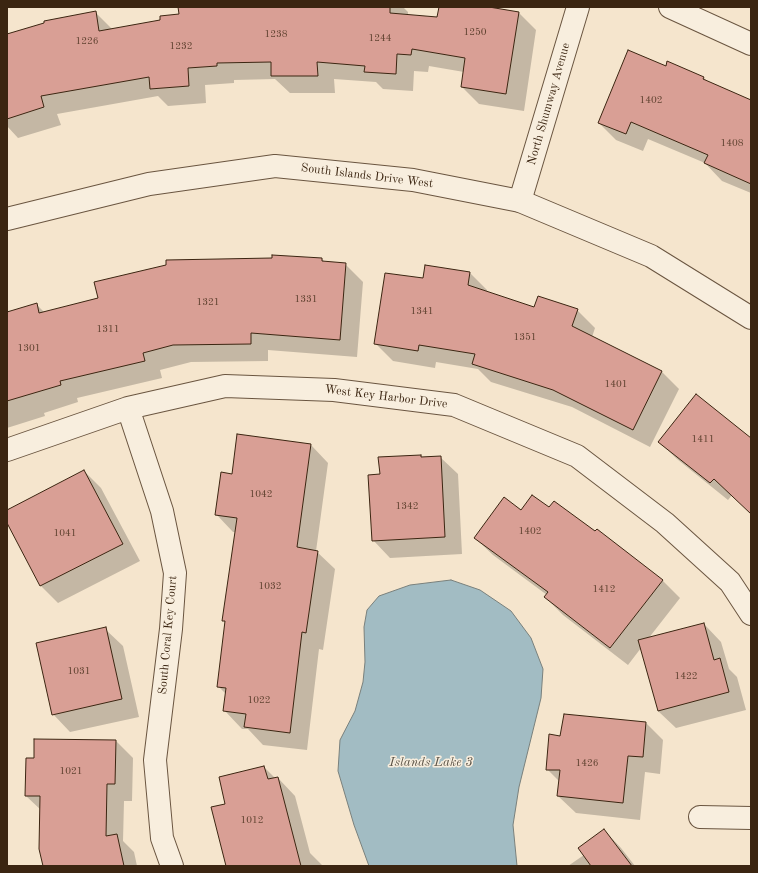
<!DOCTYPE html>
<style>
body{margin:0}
#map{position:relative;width:758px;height:873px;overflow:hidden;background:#f5e5cd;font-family:"Old Standard TT",serif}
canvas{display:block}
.frame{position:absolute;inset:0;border:8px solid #3b2511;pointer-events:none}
</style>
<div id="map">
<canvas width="758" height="873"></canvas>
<div class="frame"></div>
</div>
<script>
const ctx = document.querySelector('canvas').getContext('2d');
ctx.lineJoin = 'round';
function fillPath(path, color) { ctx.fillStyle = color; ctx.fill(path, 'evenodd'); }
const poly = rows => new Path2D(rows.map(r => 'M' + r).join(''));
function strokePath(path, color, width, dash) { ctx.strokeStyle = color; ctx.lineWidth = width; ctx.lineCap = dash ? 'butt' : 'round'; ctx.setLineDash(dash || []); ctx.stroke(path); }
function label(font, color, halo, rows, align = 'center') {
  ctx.font = font + ' "Old Standard TT",serif'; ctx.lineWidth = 3; ctx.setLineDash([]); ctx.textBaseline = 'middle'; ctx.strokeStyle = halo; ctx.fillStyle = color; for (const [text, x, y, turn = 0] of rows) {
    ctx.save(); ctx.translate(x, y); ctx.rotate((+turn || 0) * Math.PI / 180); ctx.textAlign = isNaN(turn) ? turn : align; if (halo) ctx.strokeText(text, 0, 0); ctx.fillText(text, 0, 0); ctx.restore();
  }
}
const water = poly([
 [451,580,480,590,511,611,531,638,543,669,541,698,519,787,513,825,517,866,369,866,354,825,338,771,340,740,355,711,363,682,365,662,364,627,367,610,379,596,410,585,451,580]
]);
fillPath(water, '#a2bcc3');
strokePath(water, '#79807c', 1);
fillPath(poly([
 [179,7,403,7,408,12,408,15,438,18,440,7,483,7,519,13,536,30,524,111,479,104,462,87,464,72,429,66,428,72,414,71,413,91,383,89,376,82,334,79,335,93,290,93,275,79,234,80,234,83,205,85,206,103,168,106,158,96,57,114,61,125,18,138,7,126,7,36,95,12,113,30,161,21,180,15],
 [668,63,704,78,708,82,751,101,751,193,722,181,705,163,648,139,643,151,616,140,599,123,666,67],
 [322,259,325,262,345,264,363,282,357,357,268,350,268,361,191,362,160,370,162,378,77,398,78,402,44,413,45,416,7,428,7,313,36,304,44,312],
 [470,273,487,290,487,292,535,308,577,310,595,328,592,337,662,372,679,389,650,447,572,407,491,382,478,369,436,362,435,368,393,361,375,343,424,279],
 [751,439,751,513,732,495,728,500,677,459,659,442],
 [311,445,328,463,316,551,335,569,323,650,319,649,307,750,263,745,248,729,242,729,225,711,227,695,218,686,226,624,223,620,236,532,233,532,216,514,233,475],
 [421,456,423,458,440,457,458,474,462,554,390,558,373,540,381,475],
 [84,471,101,488,140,561,58,603,41,586,7,521,7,511],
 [549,509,595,532,597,530,663,581,680,598,648,639,704,624,721,642,729,669,737,677,746,710,676,728,658,711,641,648,628,665,563,615,545,597,547,595,493,555,475,538,521,511],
 [105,629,123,646,139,717,70,732,53,714],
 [646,723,663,740,660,774,645,772,640,820,576,813,558,796,560,782,547,769,561,737],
 [35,740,116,741,133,758,132,801,124,801,123,841,134,852,137,866,44,866,41,810,26,796,35,759],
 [264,767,276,779,278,778,295,796,310,853,323,866,230,866,227,804],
 [604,830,621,848,635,866,568,866,584,855]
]), '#0003');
const building = poly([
 [178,7,390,7,390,13,437,17,439,7,489,7,519,12,506,94,461,87,465,58,412,49,411,55,397,54,396,74,364,72,365,66,317,62,318,76,271,76,271,62,217,63,217,66,188,68,189,86,150,89,149,77,41,96,44,107,7,119,7,34,44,23,44,21,96,11,99,31,160,20,160,16,179,14,178,7],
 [628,50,666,66,667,61,704,77,703,79,751,100,751,184,704,163,708,155,631,122,626,134,598,123,628,50],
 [272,255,322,258,322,261,346,263,340,340,251,333,251,344,173,345,143,353,145,361,60,381,61,385,7,401,7,312,37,303,39,313,98,298,94,282,166,265,166,260,272,258,272,255],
 [425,265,470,272,468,285,534,307,538,296,578,309,572,326,662,371,633,430,553,390,472,364,475,354,419,345,418,351,374,344,385,273,423,278,425,265],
 [696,394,751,438,751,514,714,479,710,483,658,442,696,394],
 [237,434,311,444,297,547,318,551,306,633,302,632,290,733,244,727,246,714,223,711,226,688,217,687,225,621,222,621,237,518,215,515,221,472,232,474,237,434],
 [421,455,421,457,441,456,445,537,372,541,368,475,380,474,378,457,421,455],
 [84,470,123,544,40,586,7,523,7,510,84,470],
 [532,495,549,507,554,501,595,531,597,529,663,580,610,648,544,597,548,592,474,538,504,497,521,510,532,495],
 [704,623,714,660,720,658,729,692,658,711,638,640,704,623],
 [106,627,122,699,52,715,36,643,106,627],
 [564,714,646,722,643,757,628,756,623,803,557,796,560,770,546,770,549,734,560,736,564,714],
 [34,739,116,740,115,784,107,784,106,836,117,834,124,866,43,866,39,849,40,796,25,796,26,758,34,758,34,739],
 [264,766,268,779,278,777,301,866,226,866,211,807,225,804,219,777,264,766],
 [604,829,632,866,591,866,578,848,604,829]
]);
fillPath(building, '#d99f95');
strokePath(building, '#3b2511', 1);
const minor = poly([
 [670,7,751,44],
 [520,201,578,7],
 [128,408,162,511,175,573,171,629,155,760,162,838,172,866],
 [7,450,128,408,225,386,334,390,454,405,577,456,665,523,730,582,751,614],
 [700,817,751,818]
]);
const tertiary = poly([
 [7,219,149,184,275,166,413,180,520,201,651,256,751,318]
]);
strokePath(minor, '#6a5540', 24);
strokePath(tertiary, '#6a5540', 24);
strokePath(minor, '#f8eede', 22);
strokePath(tertiary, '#f8eede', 22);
label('10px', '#624432', null, [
 ["1250",475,32],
 ["1238",276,34],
 ["1244",380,38],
 ["1226",87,41],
 ["1232",181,46],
 ["1402",651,100],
 ["1408",732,143],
 ["1331",306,299],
 ["1321",208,302],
 ["1341",422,311],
 ["1311",108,329],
 ["1351",525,337],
 ["1301",29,348],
 ["1401",616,384],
 ["1411",703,439],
 ["1042",261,494],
 ["1342",407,506],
 ["1402",530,531],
 ["1041",65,533],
 ["1032",270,586],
 ["1412",604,589],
 ["1031",79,671],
 ["1422",686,676],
 ["1022",259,700],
 ["1426",587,763],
 ["1021",71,771],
 ["1012",252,820]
]);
label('12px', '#3b2511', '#f8eede', [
 ["North Shumway Avenue",549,104,-74],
 ["South Islands Drive West",367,176,7],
 ["West Key Harbor Drive",386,397,7],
 ["South Coral Key Court",168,635,-85]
]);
label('italic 13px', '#5a5246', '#f8eede', [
 ["Islands Lake 3",431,763]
]);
</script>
